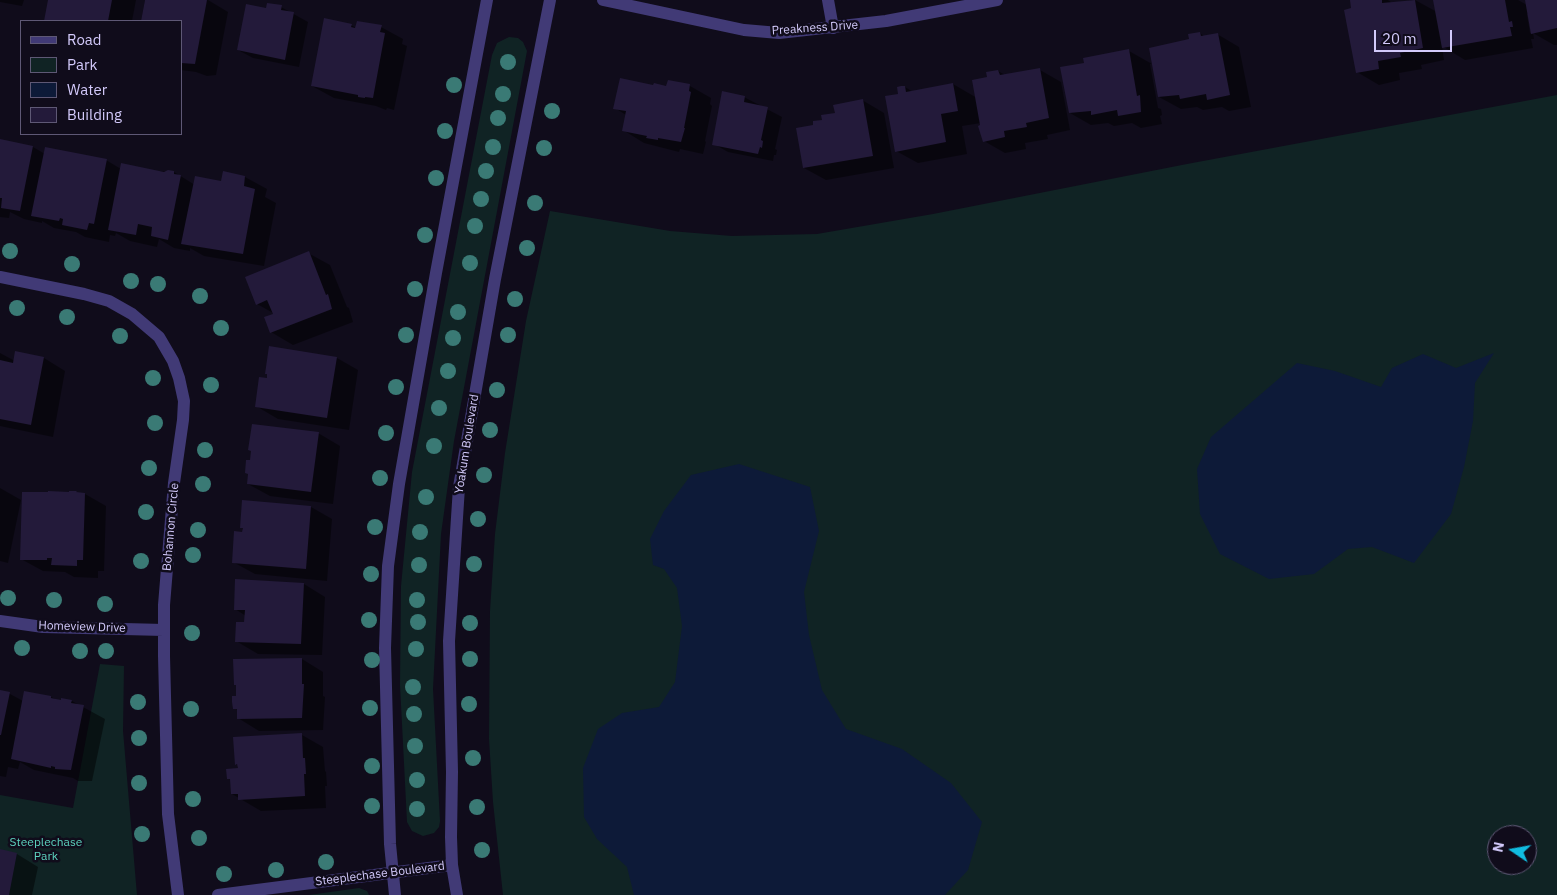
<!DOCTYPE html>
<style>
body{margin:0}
#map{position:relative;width:1557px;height:895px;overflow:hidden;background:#100c1b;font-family:"IBM Plex Sans",sans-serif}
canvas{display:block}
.legend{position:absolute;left:20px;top:20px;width:162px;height:115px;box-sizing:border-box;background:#100c1b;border:1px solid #5e5875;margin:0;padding:6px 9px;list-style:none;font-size:15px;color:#d3cafb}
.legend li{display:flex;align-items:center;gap:10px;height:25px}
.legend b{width:25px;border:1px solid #5e5875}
.north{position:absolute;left:1487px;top:825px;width:50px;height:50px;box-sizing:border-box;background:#100c1b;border:1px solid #5e5875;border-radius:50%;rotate:282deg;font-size:14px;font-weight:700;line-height:20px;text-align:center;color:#d3cafb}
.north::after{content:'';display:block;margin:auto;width:18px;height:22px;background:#11bce0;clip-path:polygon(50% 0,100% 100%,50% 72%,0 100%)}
.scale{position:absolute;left:1374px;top:30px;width:78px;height:22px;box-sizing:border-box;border:2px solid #d3cafb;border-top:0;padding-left:6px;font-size:15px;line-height:18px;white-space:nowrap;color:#d3cafb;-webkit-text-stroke:4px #100c1b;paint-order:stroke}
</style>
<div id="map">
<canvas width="1557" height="895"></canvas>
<ul class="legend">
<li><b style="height:6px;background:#413a76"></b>Road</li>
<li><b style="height:14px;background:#102324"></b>Park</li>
<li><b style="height:14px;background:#0d1a38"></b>Water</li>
<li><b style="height:14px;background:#231a3a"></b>Building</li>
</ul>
<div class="north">N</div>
<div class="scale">20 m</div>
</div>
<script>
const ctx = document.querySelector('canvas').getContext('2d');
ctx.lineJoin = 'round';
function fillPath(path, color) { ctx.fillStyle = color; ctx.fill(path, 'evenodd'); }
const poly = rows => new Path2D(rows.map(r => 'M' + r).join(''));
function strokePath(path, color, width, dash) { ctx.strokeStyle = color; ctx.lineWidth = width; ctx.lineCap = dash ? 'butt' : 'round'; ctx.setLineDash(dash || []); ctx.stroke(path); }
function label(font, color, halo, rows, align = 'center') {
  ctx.font = font + ' "IBM Plex Sans",sans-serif'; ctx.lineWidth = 5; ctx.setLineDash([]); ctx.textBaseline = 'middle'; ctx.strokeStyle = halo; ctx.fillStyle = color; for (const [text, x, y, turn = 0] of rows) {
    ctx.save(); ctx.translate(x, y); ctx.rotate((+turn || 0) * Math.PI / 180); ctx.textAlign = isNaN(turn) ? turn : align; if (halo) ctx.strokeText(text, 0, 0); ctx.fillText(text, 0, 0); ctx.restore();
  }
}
fillPath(poly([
 [509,37,518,38,523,42,527,51,454,441,441,534,433,689,440,821,439,827,434,833,423,836,412,831,407,822,400,685,401,586,412,472,492,55,497,43],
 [1557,95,1557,895,503,895,493,802,489,739,490,611,495,534,505,453,526,321,550,211,670,231,732,236,817,234,933,214,1187,164],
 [1497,835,1527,835,1527,865,1497,865],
 [100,664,124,666,123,731,137,895,0,895,0,795,73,808],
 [359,888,367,891,369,895,309,895]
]), '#102324');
fillPath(poly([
 [1494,353,1475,383,1473,421,1464,467,1451,514,1414,563,1372,547,1348,549,1314,574,1269,579,1220,554,1200,514,1197,469,1211,437,1297,363,1335,371,1381,387,1392,368,1423,354,1456,368],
 [739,464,810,487,819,531,804,592,809,635,822,690,846,729,902,749,951,783,982,822,968,870,945,895,634,895,627,867,597,839,584,817,583,768,598,729,622,713,659,707,675,682,682,626,677,588,664,569,653,565,650,539,664,511,691,475]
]), '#0d1a38');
fillPath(poly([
 [0,0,24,0,22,6,0,2],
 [49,0,136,0,132,21,45,21],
 [145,0,208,0,228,12,216,75,207,76,196,72,181,70,181,21,141,21],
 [1357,0,1388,0,1392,3,1415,0,1437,12,1434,0,1518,0,1527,5,1526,0,1557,0,1557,45,1554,45,1533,33,1534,39,1531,39,1533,48,1465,60,1442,46,1444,60,1421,65,1422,69,1399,73,1400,80,1379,85,1357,72,1353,9],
 [1527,14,1529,14,1533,34,1530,33],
 [281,7,308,22,299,67,253,58,238,50,267,9],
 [351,25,356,28,381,27,403,39,402,44,407,46,394,110,387,108,386,110,376,106,334,98,312,86],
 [1200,33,1205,37,1217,34,1239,47,1251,107,1229,111,1222,107,1203,110,1197,107,1181,109,1159,97,1191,40],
 [1129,51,1152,64,1150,64,1158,108,1161,109,1162,115,1160,116,1162,124,1141,128,1132,123,1114,126,1108,123,1091,125,1070,113,1085,64],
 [1040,70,1061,82,1070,130,1047,135,1048,139,1025,143,1026,149,1005,153,984,141,981,123,962,126,967,154,918,163,896,151,900,95,905,87,913,92,953,84,977,98,989,78,998,71,1005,75],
 [669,81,690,86,711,98,710,104,712,106,705,141,706,142,703,154,680,149,679,152,644,143,623,130,626,115,615,108,654,86,667,87],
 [744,97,782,117,775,149,777,150,776,155,774,155,773,161,728,152,714,144],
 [862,100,884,113,894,168,826,180,804,168,814,126],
 [0,140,33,147,45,154,106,160,121,169,174,172,195,185,222,183,224,173,245,177,267,189,265,197,276,203,264,266,204,256,190,248,190,251,174,248,159,239,157,247,130,241,116,233,115,236,110,235,109,242,85,237,76,232,54,228,42,221,42,223,24,219,10,212,9,218,0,217],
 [308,253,330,265,347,307,349,308,353,322,293,345,271,332,275,314,257,304],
 [0,353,15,361,44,358,65,371,53,437,0,426],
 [337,358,358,370,349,430,278,419,256,406,268,379],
 [318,433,340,446,333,504,270,496,248,484],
 [0,488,21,500,8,563,0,561],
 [85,494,106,506,104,571,98,571,98,578,74,577,65,572,43,571,21,559],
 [311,507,332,519,327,581,255,574,233,562,243,533,244,529,241,527],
 [304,584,325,597,322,655,258,654,236,641,246,624,246,616,235,609],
 [302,659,323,672,323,696,325,697,323,730,259,731,238,718,238,710,234,708,238,697,237,686,235,684],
 [0,692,10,694,23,701,51,697,62,702,62,699,72,701,105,719,92,781,78,781,73,778,34,770,20,762,18,769,8,767,6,777,0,776],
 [302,735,323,747,325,771,326,772,327,786,325,786,326,808,261,811,232,794,232,781,228,778,239,769,238,765,236,764],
 [0,851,17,854,38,867,32,895,0,895]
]), '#0007');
fillPath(poly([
 [48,0,112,0,108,21,44,21],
 [145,0,207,0,195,64,181,63,181,21,141,21],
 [1350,0,1382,0,1382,3,1415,0,1423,48,1400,53,1401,57,1378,61,1379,69,1356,73,1344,10,1351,8],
 [1433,0,1505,0,1509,22,1512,21,1513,27,1510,27,1512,36,1442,48],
 [1525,0,1557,0,1557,28,1531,34],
 [267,3,282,5,281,10,294,12,285,60,237,50,246,4,266,8],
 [324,18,352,24,351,27,355,28,357,21,382,25,380,32,385,33,373,98,365,97,365,98,358,97,358,95,311,86],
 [1200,32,1201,36,1218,33,1230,95,1207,100,1206,94,1180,99,1179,95,1158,97,1149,48,1189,39,1188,34],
 [1129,49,1137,96,1140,95,1141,112,1118,116,1117,110,1091,115,1091,111,1069,113,1060,67,1084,63,1083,58],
 [1040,68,1049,118,1026,123,1027,127,1004,131,1005,137,983,142,978,126,980,125,972,80,987,77,986,72,998,70,1000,75],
 [620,78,653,85,654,83,666,86,668,80,690,84,689,91,691,92,684,128,685,128,681,142,658,138,658,140,646,138,647,136,622,131,626,111,613,109],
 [953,83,958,111,941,114,946,142,895,152,885,96,898,94,897,87,901,86,905,86,906,92],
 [722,91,745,96,744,102,768,107,761,140,763,141,762,148,760,147,758,154,712,145],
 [863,99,873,156,803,168,796,128,813,125,813,121,822,120,821,115,835,113,833,105],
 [0,139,33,146,20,211,1,208,2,198,0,198],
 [45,147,107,159,94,224,89,223,87,230,62,225,63,219,60,218,59,221,31,216],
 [121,163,164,172,168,170,174,171,174,174,181,175,168,240,151,236,152,227,138,224,136,235,108,230],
 [223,171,245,176,244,186,255,189,243,254,181,244,195,176,221,181],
 [309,251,326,295,328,294,332,309,270,333,264,317,273,314,267,300,256,305,245,277],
 [269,346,337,357,327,418,255,407,259,377,267,378,267,374,265,374],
 [15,351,44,357,31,425,0,419,0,360,13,363],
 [252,424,319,432,311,492,247,484,248,474,245,473,246,460,250,460,251,451,248,450],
 [48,491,69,492,69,491,77,491,76,492,85,493,83,560,77,560,77,566,51,565,52,558,47,558,47,560,20,560,22,492,48,492],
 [242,500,311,506,306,569,232,563,234,531,242,532,243,528,240,528],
 [235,579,304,583,301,644,235,642,236,622,244,622,245,610,234,610],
 [302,658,302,684,304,684,302,718,237,719,237,709,233,709,232,702,232,696,236,696,236,685,234,685,233,659],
 [0,690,10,692,1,735,0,735],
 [24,691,51,696,51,698,61,700,61,698,72,700,71,703,84,705,71,770,55,769,55,767,51,766,51,768,11,759],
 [302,733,303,758,305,758,306,774,304,774,305,796,238,800,238,794,231,794,230,779,227,779,226,769,238,768,237,764,235,765,233,737],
 [0,849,17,853,9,895,0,895]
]), '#231a3a');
strokePath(poly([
 [603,0,744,30,779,33,886,21,997,0],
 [828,0,833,28],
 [0,277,84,294,109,301,132,314,159,337,173,361,179,378,184,401,183,420,174,483,164,605,164,656,168,814,178,895],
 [0,621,43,627,164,630],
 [218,895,452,865],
 [395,895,390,844,385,648,388,566,399,484,436,273,487,0],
 [457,895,452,865,451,837,452,772,449,641,459,487,495,279,550,0]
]), '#413a76', 12);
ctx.fillStyle = '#3a7a75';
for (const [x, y] of [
 [508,62],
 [454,85],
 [503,94],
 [552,111],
 [498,118],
 [445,131],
 [493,147],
 [544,148],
 [486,171],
 [436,178],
 [481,199],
 [535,203],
 [475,226],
 [425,235],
 [527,248],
 [10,251],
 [470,263],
 [72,264],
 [131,281],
 [158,284],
 [415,289],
 [200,296],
 [515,299],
 [17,308],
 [458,312],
 [67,317],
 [221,328],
 [406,335],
 [508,335],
 [120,336],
 [453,338],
 [448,371],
 [153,378],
 [211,385],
 [396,387],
 [497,390],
 [439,408],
 [155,423],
 [490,430],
 [386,433],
 [434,446],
 [205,450],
 [149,468],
 [484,475],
 [380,478],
 [203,484],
 [426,497],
 [146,512],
 [478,519],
 [375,527],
 [198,530],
 [420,532],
 [193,555],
 [141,561],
 [474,564],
 [419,565],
 [371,574],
 [8,598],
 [54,600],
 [417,600],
 [105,604],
 [369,620],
 [418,622],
 [470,623],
 [192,633],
 [22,648],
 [416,649],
 [80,651],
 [106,651],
 [470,659],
 [372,660],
 [413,687],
 [138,702],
 [469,704],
 [370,708],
 [191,709],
 [414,714],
 [139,738],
 [415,746],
 [473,758],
 [372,766],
 [417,780],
 [139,783],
 [193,799],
 [372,806],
 [477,807],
 [417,809],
 [142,834],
 [199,838],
 [482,850],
 [326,862],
 [276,870],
 [224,874]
]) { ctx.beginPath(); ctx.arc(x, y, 8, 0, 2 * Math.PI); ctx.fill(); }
label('12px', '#d3cafb', '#100c1b', [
 ["Preakness Drive",815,28,-4],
 ["Yoakum Boulevard",467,444,-81],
 ["Bohannon Circle",171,527,-85],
 ["Homeview Drive",82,627,2],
 ["Steeplechase Boulevard",380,874,-7]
]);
label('12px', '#5dd4bf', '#100c1b', [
 ["Steeplechase",46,843],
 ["Park",46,857]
]);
</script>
